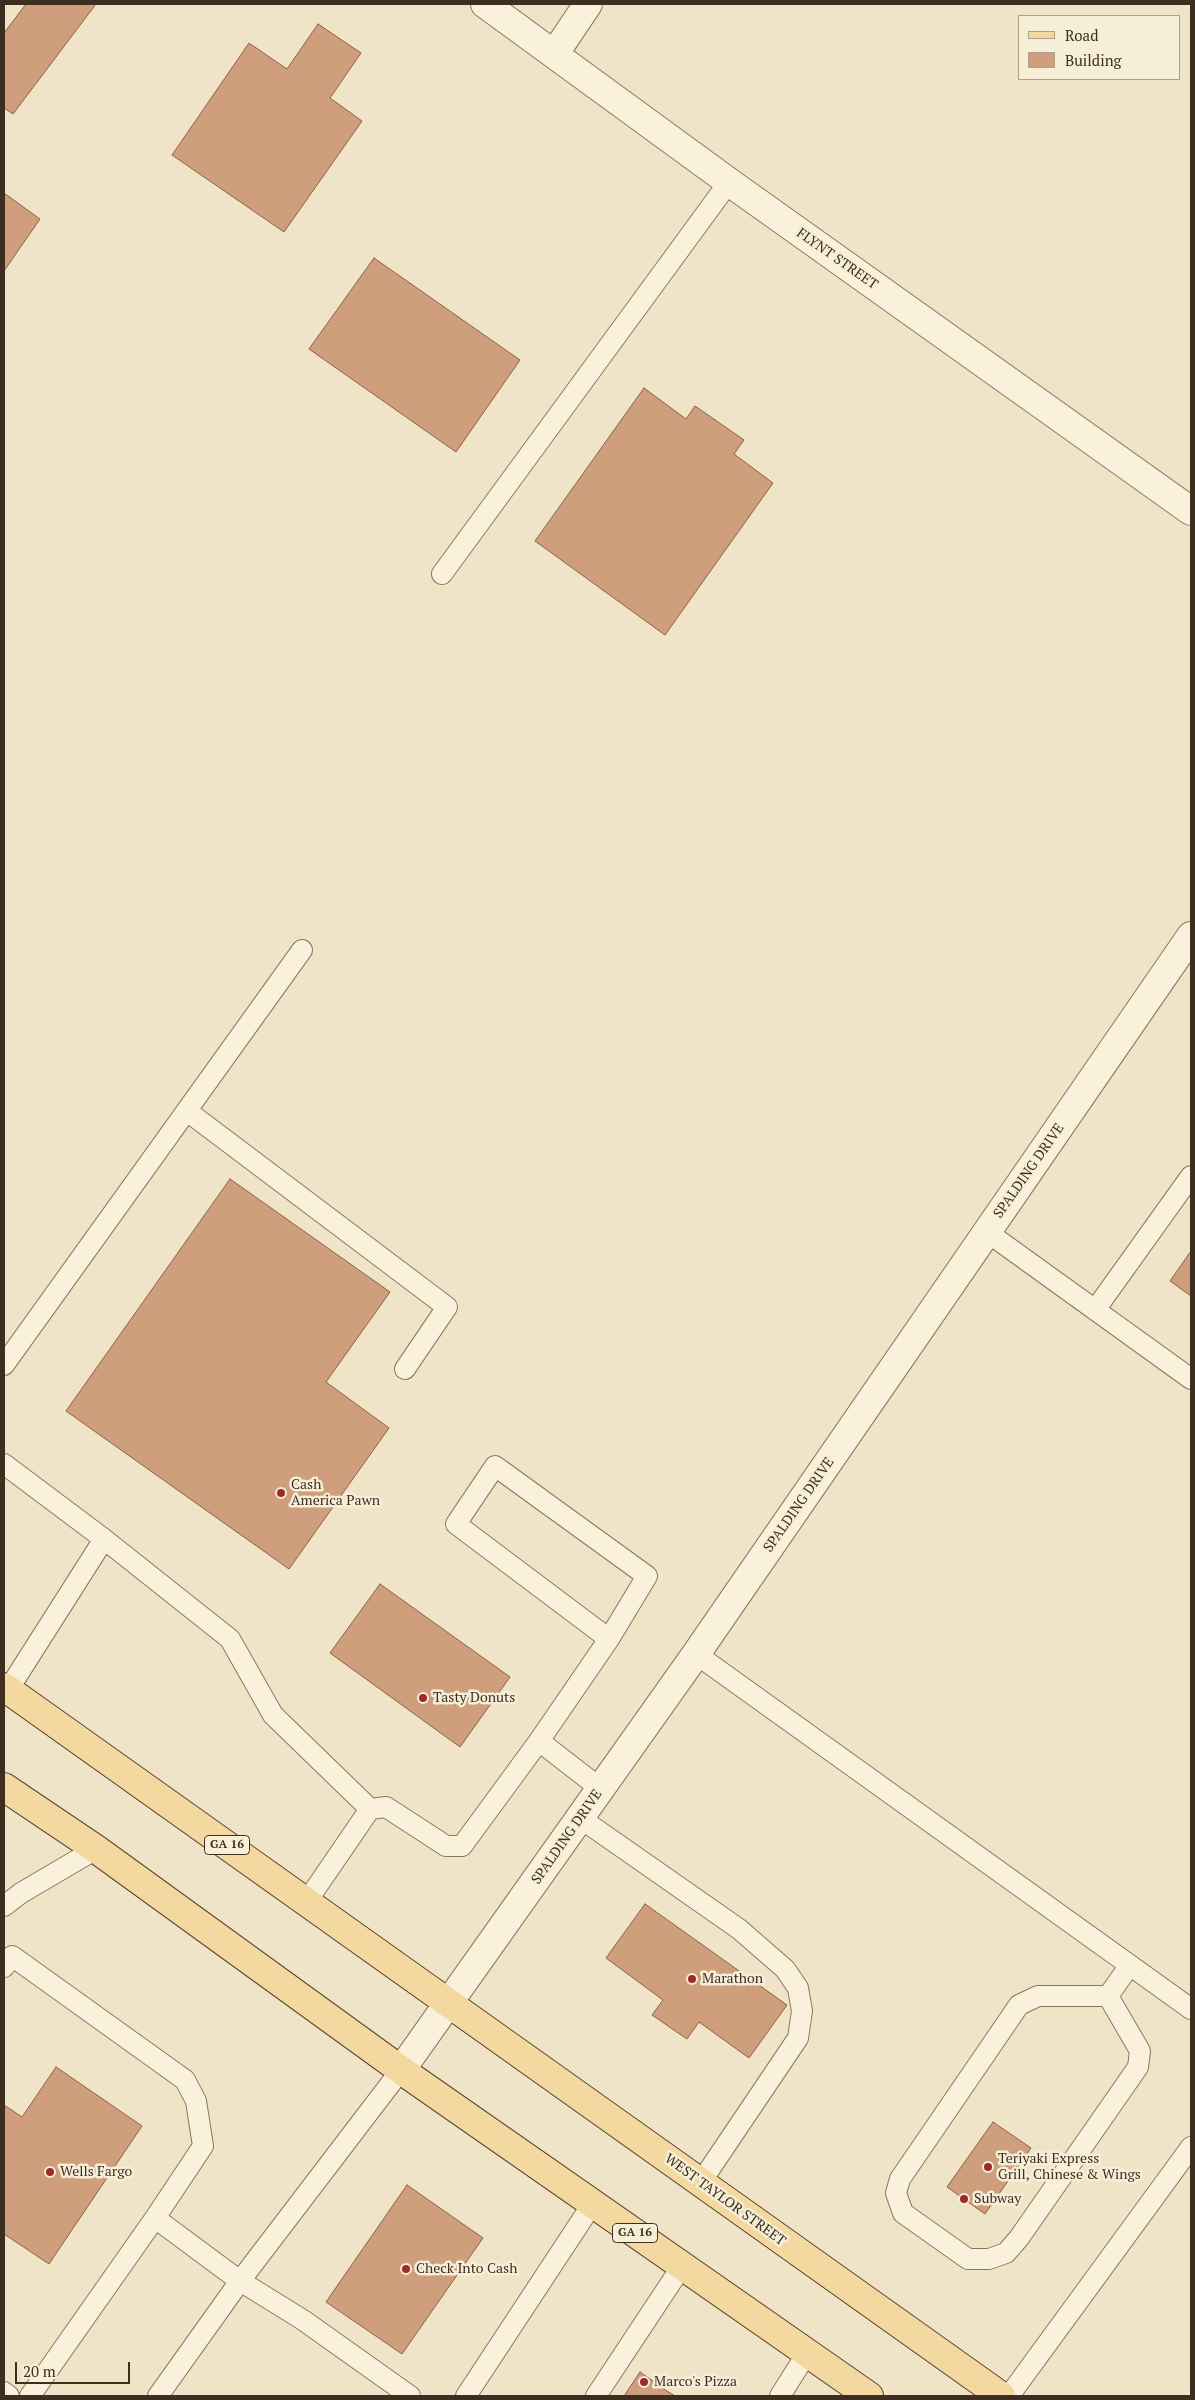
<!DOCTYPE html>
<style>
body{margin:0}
#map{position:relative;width:1195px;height:2400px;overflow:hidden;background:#f0e4c8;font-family:"PT Serif",serif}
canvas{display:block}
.frame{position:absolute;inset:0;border:5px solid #3d2e20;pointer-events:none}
.legend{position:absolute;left:1018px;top:15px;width:162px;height:65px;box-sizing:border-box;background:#f7eed8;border:1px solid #ada18e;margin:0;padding:6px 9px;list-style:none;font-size:15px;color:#3d2e20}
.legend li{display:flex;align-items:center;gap:10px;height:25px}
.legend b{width:25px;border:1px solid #ada18e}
.scale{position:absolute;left:15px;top:2362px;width:115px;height:22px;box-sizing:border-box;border:2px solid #3d2e20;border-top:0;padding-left:6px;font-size:15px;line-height:18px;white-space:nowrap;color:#3d2e20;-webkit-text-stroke:4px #f7eed8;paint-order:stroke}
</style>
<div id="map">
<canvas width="1195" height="2400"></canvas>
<div class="frame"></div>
<ul class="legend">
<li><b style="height:6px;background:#f3d9a0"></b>Road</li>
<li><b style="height:14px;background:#cf9f7d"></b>Building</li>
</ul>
<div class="scale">20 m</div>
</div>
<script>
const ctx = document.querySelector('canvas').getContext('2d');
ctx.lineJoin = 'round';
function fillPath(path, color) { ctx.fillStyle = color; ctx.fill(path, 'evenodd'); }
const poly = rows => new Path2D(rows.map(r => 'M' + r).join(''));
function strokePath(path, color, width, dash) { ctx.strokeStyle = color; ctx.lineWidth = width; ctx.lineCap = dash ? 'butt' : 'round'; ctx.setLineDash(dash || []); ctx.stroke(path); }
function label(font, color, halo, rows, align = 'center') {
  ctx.font = font + ' "PT Serif",serif'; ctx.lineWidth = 5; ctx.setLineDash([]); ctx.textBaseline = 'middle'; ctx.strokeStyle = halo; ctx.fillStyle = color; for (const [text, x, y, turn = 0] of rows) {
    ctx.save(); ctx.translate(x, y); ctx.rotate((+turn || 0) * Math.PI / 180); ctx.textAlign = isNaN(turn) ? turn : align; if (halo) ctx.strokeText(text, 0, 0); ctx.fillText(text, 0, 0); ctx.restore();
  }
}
const building = poly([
 [26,4,96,4,13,114,4,108,4,33,26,4],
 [318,24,361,53,330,98,362,121,284,232,172,155,249,43,287,69,318,24],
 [4,193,40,219,4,271,4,193],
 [374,258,520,360,456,452,309,349,374,258],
 [644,388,686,419,695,406,744,440,734,454,773,483,665,635,535,541,644,388],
 [230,1179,390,1292,326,1382,389,1428,289,1569,66,1411,230,1179],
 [1191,1251,1191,1296,1170,1281,1191,1251],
 [380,1584,510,1677,460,1747,330,1653,380,1584],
 [645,1904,787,2005,749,2058,699,2022,687,2039,652,2015,663,2000,606,1958,645,1904],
 [56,2067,142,2126,49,2264,4,2234,4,2105,22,2117,56,2067],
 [993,2122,1031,2148,985,2214,947,2187,993,2122],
 [407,2185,483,2238,402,2354,326,2302,407,2185],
 [640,2372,667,2391,675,2396,624,2396,640,2372]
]);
fillPath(building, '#cf9f7d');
strokePath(building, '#8d5f41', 1);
const lane = poly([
 [442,574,729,182],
 [187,1111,447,1307,405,1369],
 [987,1232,1191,1379],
 [1095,1310,1191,1176],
 [4,1365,302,950],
 [4,1464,104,1539,230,1639,273,1715,370,1809],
 [696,1654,1191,2009],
 [8,1690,104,1539],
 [539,1741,609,1639,647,1576,495,1466,456,1524,609,1639],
 [580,1818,739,1929,785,1969,798,1988,802,2011,798,2038,701,2182],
 [307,1901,370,1809,386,1807,446,1846,462,1846,539,1741,601,1789],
 [4,1906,21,1893,96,1849],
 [4,1967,12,1956,185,2080,196,2101,203,2146,155,2218,240,2281,303,2320,410,2396],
 [1038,1996,1108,1996,1140,2051,1138,2067,1019,2238,1006,2253,989,2259,968,2259,903,2213,896,2193,900,2179,1019,2005,1038,1996],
 [1108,1996,1130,1965],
 [4,2392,9,2396],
 [30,2396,155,2218],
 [158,2396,240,2281,401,2070],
 [466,2396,593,2203],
 [596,2396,682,2266],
 [780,2396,807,2353],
 [1009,2396,1191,2147]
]);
const street = poly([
 [485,4,729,182,1191,511],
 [555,53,588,4],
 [401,2070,696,1654,1191,936]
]);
const primary = poly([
 [4,1687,1001,2396],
 [4,1787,96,1849,401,2070,869,2396]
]);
strokePath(lane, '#8d765c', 22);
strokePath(street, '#8d765c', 30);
strokePath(primary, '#5b4430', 30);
strokePath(lane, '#faf1dc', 20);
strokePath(street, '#faf1dc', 28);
strokePath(primary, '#f3d9a0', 28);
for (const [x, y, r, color] of [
 [281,1493,5,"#9e2a2b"],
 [423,1698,5,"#9e2a2b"],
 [692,1979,5,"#9e2a2b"],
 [988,2167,5,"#9e2a2b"],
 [50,2172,5,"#9e2a2b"],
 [964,2199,5,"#9e2a2b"],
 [406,2269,5,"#9e2a2b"],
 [644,2382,5,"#9e2a2b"]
]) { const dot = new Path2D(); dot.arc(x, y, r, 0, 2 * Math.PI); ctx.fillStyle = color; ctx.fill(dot); strokePath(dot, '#f7eed8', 2); }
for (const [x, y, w] of [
 [227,1845,45],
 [635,2233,45]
]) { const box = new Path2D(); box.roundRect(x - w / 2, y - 9.5, w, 19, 4); ctx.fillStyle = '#f7eed8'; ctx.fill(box); strokePath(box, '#3d2e20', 1); }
label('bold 12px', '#3d2e20', null, [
 ["GA 16",227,1845],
 ["GA 16",635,2233]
]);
label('14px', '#3d2e20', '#f7eed8', [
 ["FLYNT STREET",837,259,35],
 ["SPALDING DRIVE",1029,1171,-55],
 ["SPALDING DRIVE",799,1505,-55],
 ["SPALDING DRIVE",567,1837,-55],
 ["WEST TAYLOR STREET",725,2200,36]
]);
label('14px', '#3d2e20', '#f7eed8', [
 ["Cash",291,1485],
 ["America Pawn",291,1501],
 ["Tasty Donuts",433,1698],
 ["Marathon",702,1979],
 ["Teriyaki Express",998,2159],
 ["Grill, Chinese & Wings",998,2175],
 ["Wells Fargo",60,2172],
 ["Subway",974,2199],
 ["Check Into Cash",416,2269],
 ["Marco's Pizza",654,2382]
], 'left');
</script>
